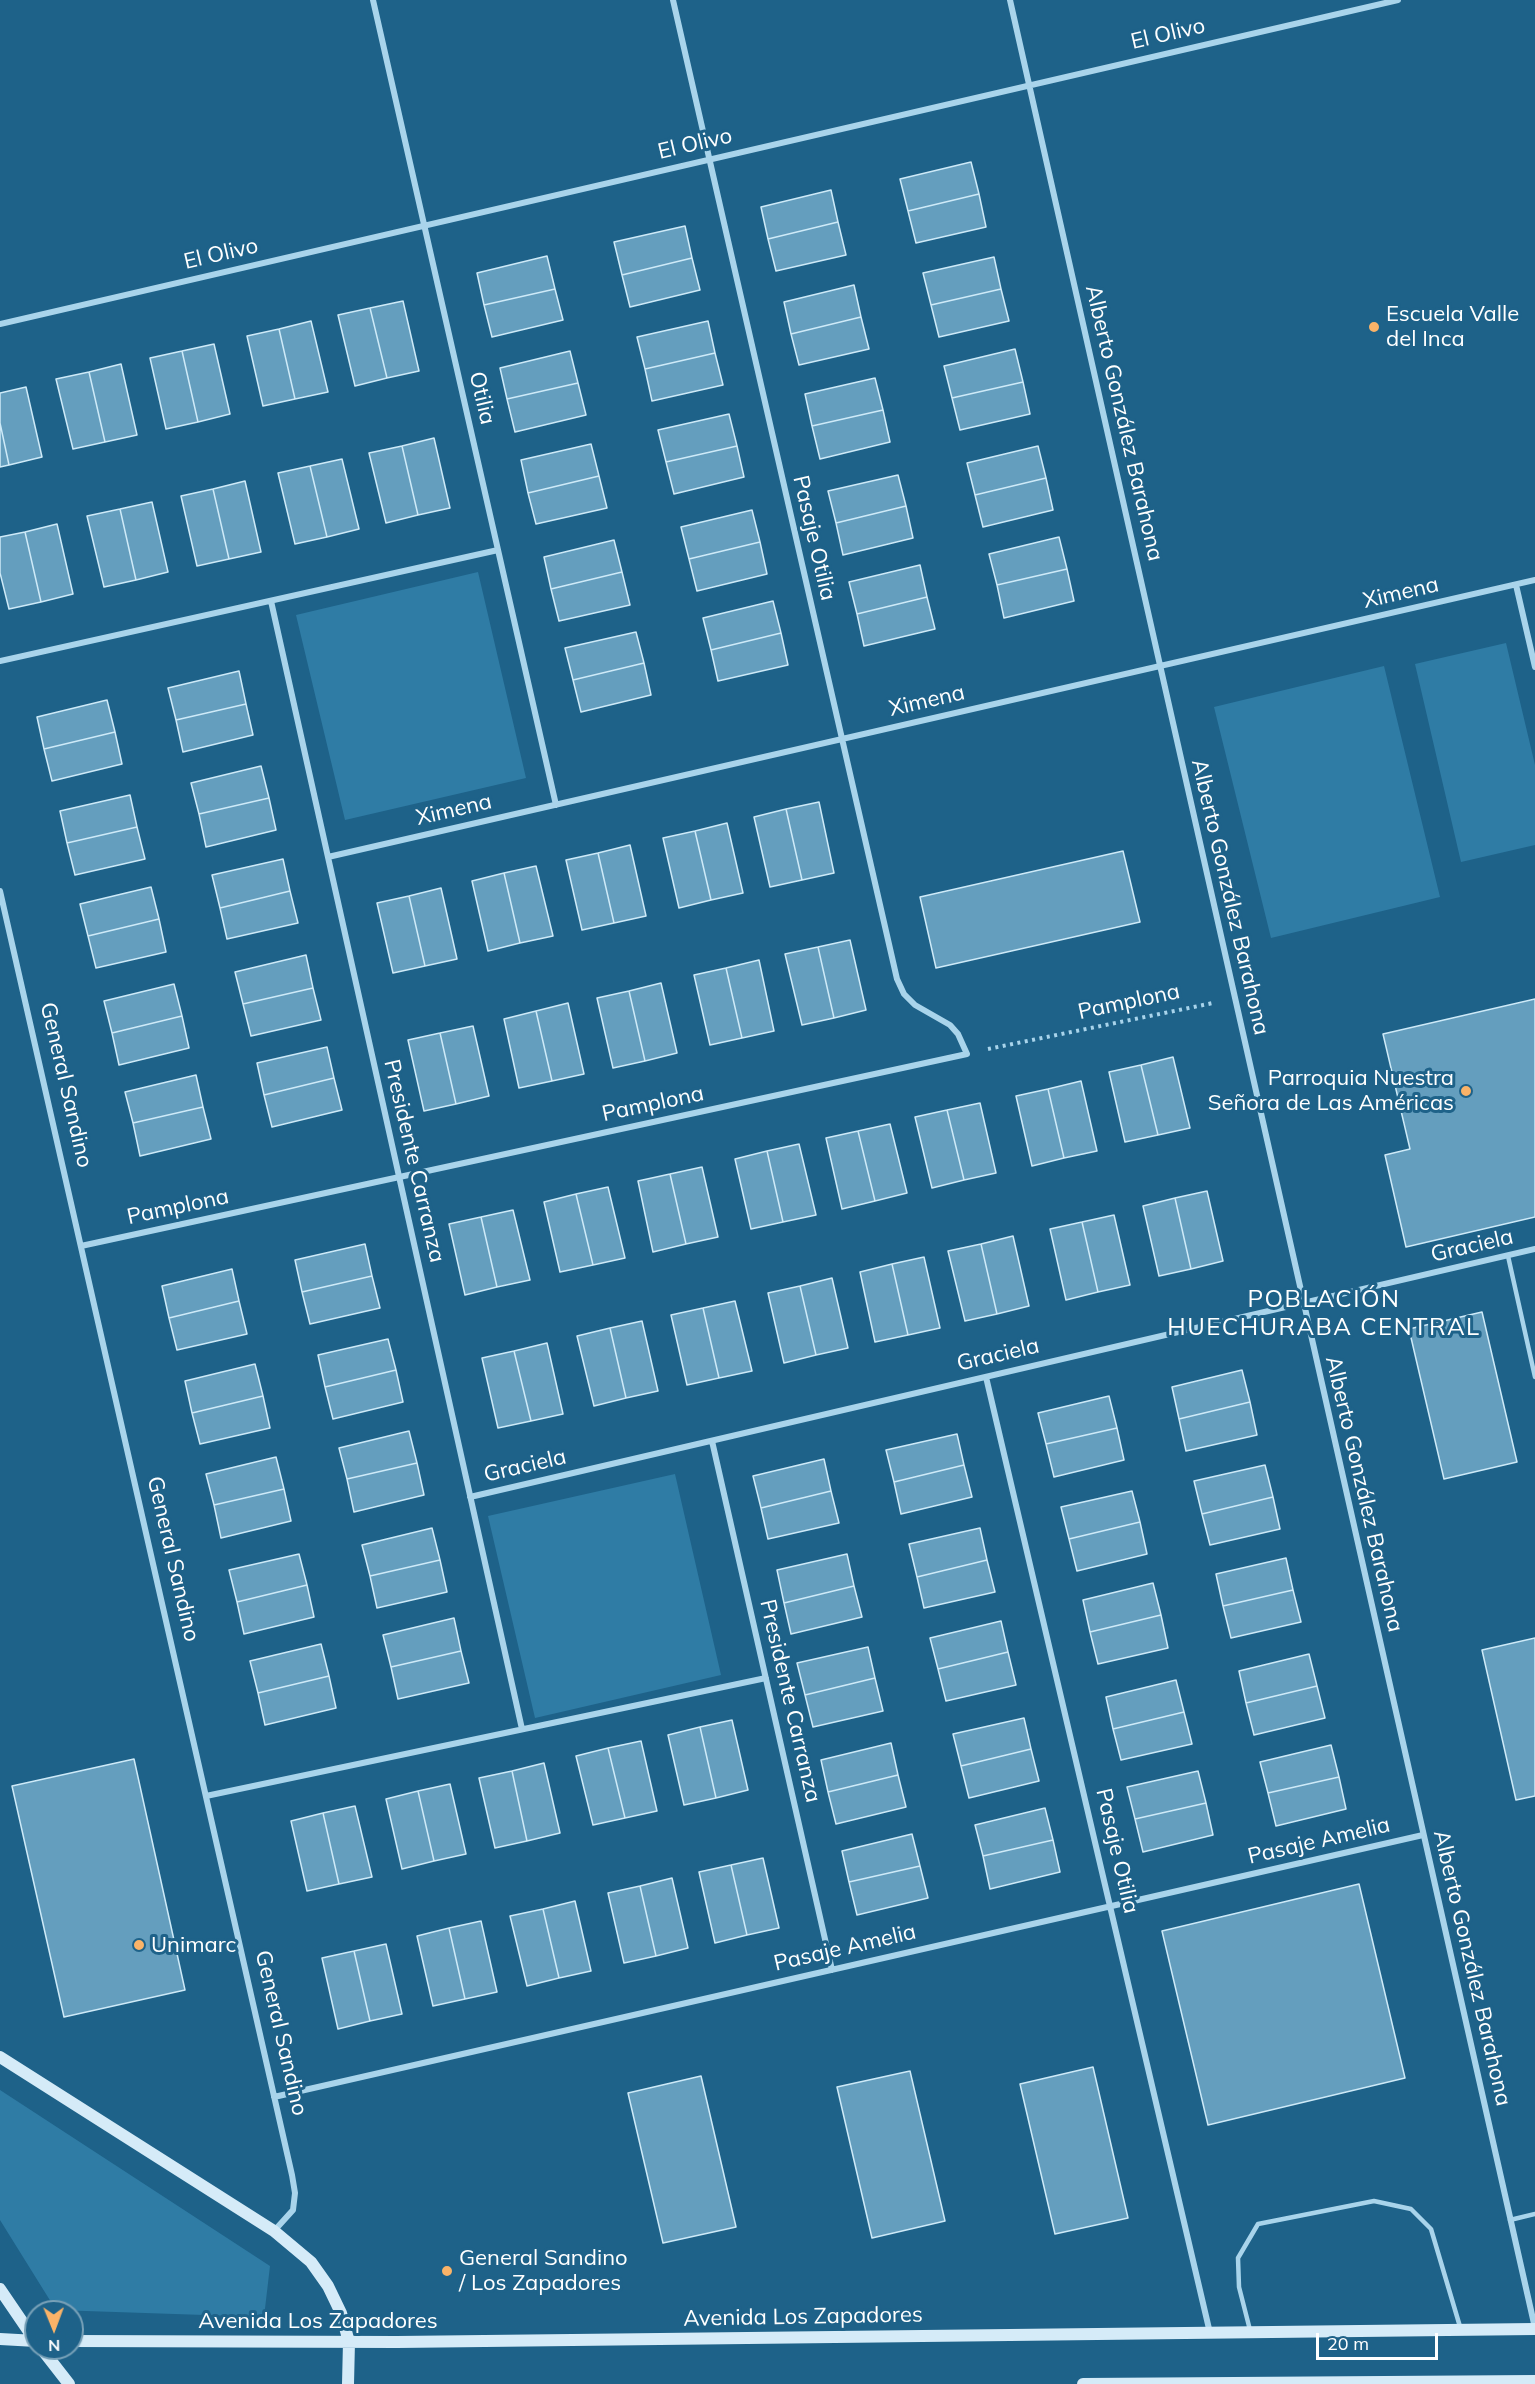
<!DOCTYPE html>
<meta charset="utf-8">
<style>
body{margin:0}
#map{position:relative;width:1535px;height:2384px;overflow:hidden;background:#1e6289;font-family:Mulish,sans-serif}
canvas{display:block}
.north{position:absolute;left:24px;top:2300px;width:60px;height:60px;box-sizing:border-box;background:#1e6289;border:2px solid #78a1b8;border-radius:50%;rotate:179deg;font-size:16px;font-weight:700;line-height:24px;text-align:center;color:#fff}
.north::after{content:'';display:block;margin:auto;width:21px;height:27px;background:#fab368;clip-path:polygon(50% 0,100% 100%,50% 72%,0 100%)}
.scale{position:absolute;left:1316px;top:2333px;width:122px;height:27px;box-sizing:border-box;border:3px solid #fff;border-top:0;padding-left:8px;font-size:18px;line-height:21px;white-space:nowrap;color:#fff;-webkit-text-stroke:4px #1e6289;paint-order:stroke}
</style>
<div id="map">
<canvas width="1535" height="2384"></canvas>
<div class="north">N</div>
<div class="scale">20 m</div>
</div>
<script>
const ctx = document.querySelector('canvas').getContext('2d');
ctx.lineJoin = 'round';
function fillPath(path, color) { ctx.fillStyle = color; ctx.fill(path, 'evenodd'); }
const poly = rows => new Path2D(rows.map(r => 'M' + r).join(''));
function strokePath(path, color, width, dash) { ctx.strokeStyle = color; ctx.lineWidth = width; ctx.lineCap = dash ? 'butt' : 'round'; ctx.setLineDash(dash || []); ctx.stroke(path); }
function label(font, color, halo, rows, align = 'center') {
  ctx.font = font + ' Mulish,sans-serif'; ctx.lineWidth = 6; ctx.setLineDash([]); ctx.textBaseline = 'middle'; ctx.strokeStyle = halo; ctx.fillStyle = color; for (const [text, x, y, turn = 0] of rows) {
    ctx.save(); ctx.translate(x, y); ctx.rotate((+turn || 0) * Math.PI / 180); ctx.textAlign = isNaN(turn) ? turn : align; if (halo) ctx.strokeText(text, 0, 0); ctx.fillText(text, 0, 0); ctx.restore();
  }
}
fillPath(poly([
 [478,572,526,778,345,820,296,615],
 [1506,643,1535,765,1535,845,1461,862,1415,664],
 [1384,666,1440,897,1271,938,1214,707],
 [675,1474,721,1675,535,1718,488,1516],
 [0,2090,270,2266,264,2317,56,2310,0,2220]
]), '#2f7ca5');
const building = poly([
 [971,162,979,194,908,211,900,179,971,162],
 [831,190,838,222,768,239,761,207,831,190],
 [979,194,986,227,916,243,908,211,979,194],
 [838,222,846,255,776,271,768,239,838,222],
 [685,226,692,258,622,275,614,242,685,226],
 [547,256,555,289,484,305,477,273,547,256],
 [994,257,1001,289,931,305,923,273,994,257],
 [692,258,700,290,630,307,622,275,692,258],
 [854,285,861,317,791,334,784,302,854,285],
 [555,289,563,320,492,337,484,305,555,289],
 [1001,289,1009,321,939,337,931,305,1001,289],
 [403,301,419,371,387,378,370,308,403,301],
 [370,308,387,378,355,386,338,315,370,308],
 [861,317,869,349,799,365,791,334,861,317],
 [311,321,328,392,295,399,279,329,311,321],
 [708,321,715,353,645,369,637,337,708,321],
 [279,329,295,399,263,406,247,336,279,329],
 [214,344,230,414,198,422,182,351,214,344],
 [1015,349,1023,382,952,398,944,366,1015,349],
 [182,351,198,422,166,429,150,358,182,351],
 [570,351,578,383,507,399,500,368,570,351],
 [715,353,723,385,652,401,645,369,715,353],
 [121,364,137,435,105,442,89,372,121,364],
 [89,372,105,442,73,449,56,379,89,372],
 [875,378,883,410,812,426,805,394,875,378],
 [1023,382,1030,414,960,430,952,398,1023,382],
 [578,383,586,415,515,432,507,399,578,383],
 [26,387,42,457,9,465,0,423,0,393,26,387],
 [883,410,890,442,820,459,812,426,883,410],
 [729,414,737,446,666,462,658,430,729,414],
 [0,423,9,465,0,467,0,423],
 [434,438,450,508,418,515,402,446,434,438],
 [591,444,599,476,528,493,521,460,591,444],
 [402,446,418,515,386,523,369,453,402,446],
 [737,446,744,477,674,494,666,462,737,446],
 [1038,446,1046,478,975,495,967,463,1038,446],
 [342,459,359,529,327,537,310,466,342,459],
 [310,466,327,537,295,544,278,473,310,466],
 [898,475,906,506,836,523,828,491,898,475],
 [599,476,607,508,536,524,528,493,599,476],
 [1046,478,1053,510,983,527,975,495,1046,478],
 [245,481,261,552,229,559,213,489,245,481],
 [213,489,229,559,197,566,181,496,213,489],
 [152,502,168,572,136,580,120,509,152,502],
 [906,506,913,538,843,555,836,523,906,506],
 [120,509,136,580,104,587,87,516,120,509],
 [752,510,760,542,689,559,681,527,752,510],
 [57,524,73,594,41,602,25,532,57,524],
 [25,532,41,602,9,609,0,573,0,537,25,532],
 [1059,537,1067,569,997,585,989,554,1059,537],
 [614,540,622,572,551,589,544,557,614,540],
 [760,542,767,574,697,591,689,559,760,542],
 [920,565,927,597,857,614,849,582,920,565],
 [1067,569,1074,601,1004,618,997,585,1067,569],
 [622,572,630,605,559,621,551,589,622,572],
 [927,597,935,629,864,646,857,614,927,597],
 [773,601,781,633,711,650,703,618,773,601],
 [636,632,644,663,573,680,565,648,636,632],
 [781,633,788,665,718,681,711,650,781,633],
 [644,663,651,695,581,712,573,680,644,663],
 [239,671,246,704,176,720,168,688,239,671],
 [107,700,115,732,44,749,37,717,107,700],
 [246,704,253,735,183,752,176,720,246,704],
 [115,732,122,764,52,781,44,749,115,732],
 [261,766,269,798,199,814,191,783,261,766],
 [130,795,137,827,67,843,60,811,130,795],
 [269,798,276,830,206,847,199,814,269,798],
 [819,802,834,873,802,880,786,809,819,802],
 [786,809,802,880,770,887,754,817,786,809],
 [727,823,743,893,711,900,695,831,727,823],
 [137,827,145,859,75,875,67,843,137,827],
 [695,831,711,900,679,908,663,838,695,831],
 [630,845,646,916,614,923,598,853,630,845],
 [1123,851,1140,922,936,968,920,897,1123,851],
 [598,853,614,923,582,930,566,860,598,853],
 [283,859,290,891,220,908,212,875,283,859],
 [536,866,553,936,520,943,504,873,536,866],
 [504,873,520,943,488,951,472,881,504,873],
 [151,887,159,919,88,936,80,904,151,887],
 [441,888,457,959,425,966,409,896,441,888],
 [290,891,298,923,227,939,220,908,290,891],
 [409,896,425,966,393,973,377,903,409,896],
 [159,919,166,952,96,968,88,936,159,919],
 [850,940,866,1010,834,1018,818,947,850,940],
 [818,947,834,1018,802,1025,785,954,818,947],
 [306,955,313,988,243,1004,235,972,306,955],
 [759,960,774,1031,742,1038,726,968,759,960],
 [726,968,742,1038,710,1045,694,975,726,968],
 [661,983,677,1053,645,1061,629,991,661,983],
 [174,984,182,1016,112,1033,104,1001,174,984],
 [313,988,321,1020,251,1036,243,1004,313,988],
 [629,991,645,1061,613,1068,597,998,629,991],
 [1535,999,1535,1217,1406,1247,1385,1155,1410,1149,1383,1034,1535,999],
 [568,1003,584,1074,552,1081,536,1011,568,1003],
 [536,1011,552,1081,519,1088,504,1019,536,1011],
 [182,1016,189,1048,119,1065,112,1033,182,1016],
 [473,1026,489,1096,456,1104,440,1033,473,1026],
 [440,1033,456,1104,424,1111,408,1040,440,1033],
 [327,1047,334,1078,264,1095,257,1063,327,1047],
 [1173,1057,1190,1128,1158,1135,1141,1065,1173,1057],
 [1141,1065,1158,1135,1125,1142,1109,1072,1141,1065],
 [196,1075,203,1107,133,1123,125,1092,196,1075],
 [334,1078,342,1110,272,1127,264,1095,334,1078],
 [1081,1081,1097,1151,1064,1158,1048,1089,1081,1081],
 [1048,1089,1064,1158,1032,1166,1016,1096,1048,1089],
 [980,1103,996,1173,964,1180,947,1110,980,1103],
 [203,1107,211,1139,140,1156,133,1123,203,1107],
 [947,1110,964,1180,932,1188,915,1117,947,1110],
 [890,1124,907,1193,875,1201,858,1131,890,1124],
 [858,1131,875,1201,842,1209,826,1138,858,1131],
 [799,1144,816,1215,783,1222,767,1151,799,1144],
 [767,1151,783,1222,751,1229,735,1159,767,1151],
 [702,1167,718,1237,686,1244,670,1174,702,1167],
 [670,1174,686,1244,653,1252,638,1181,670,1174],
 [608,1187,625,1258,593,1265,576,1194,608,1187],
 [1207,1191,1223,1261,1191,1269,1175,1198,1207,1191],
 [576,1194,593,1265,560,1272,544,1202,576,1194],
 [1175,1198,1191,1269,1159,1276,1143,1206,1175,1198],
 [513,1210,530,1280,497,1287,481,1217,513,1210],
 [1114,1215,1130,1285,1098,1292,1082,1222,1114,1215],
 [481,1217,497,1287,465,1295,449,1224,481,1217],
 [1082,1222,1098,1292,1066,1300,1050,1229,1082,1222],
 [1013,1236,1029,1306,997,1314,981,1244,1013,1236],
 [365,1244,372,1276,302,1292,295,1260,365,1244],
 [981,1244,997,1314,965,1321,948,1251,981,1244],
 [924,1257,940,1328,908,1335,892,1264,924,1257],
 [892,1264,908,1335,875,1342,860,1272,892,1264],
 [232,1269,239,1301,169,1318,162,1286,232,1269],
 [372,1276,380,1308,310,1324,302,1292,372,1276],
 [832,1278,848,1348,816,1355,800,1286,832,1278],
 [800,1286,816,1355,784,1363,768,1293,800,1286],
 [239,1301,247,1334,177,1350,169,1318,239,1301],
 [735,1301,752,1371,719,1378,703,1308,735,1301],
 [703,1308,719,1378,687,1385,671,1315,703,1308],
 [1482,1312,1517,1462,1444,1479,1409,1329,1482,1312],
 [642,1321,658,1391,626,1398,610,1328,642,1321],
 [610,1328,626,1398,594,1406,577,1336,610,1328],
 [388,1339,396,1370,325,1387,318,1355,388,1339],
 [547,1343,563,1414,531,1421,514,1351,547,1343],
 [514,1351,531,1421,498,1428,482,1358,514,1351],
 [255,1364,263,1396,192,1413,185,1381,255,1364],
 [396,1370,403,1402,333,1419,325,1387,396,1370],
 [1242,1370,1250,1402,1179,1419,1172,1387,1242,1370],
 [263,1396,270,1428,200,1444,192,1413,263,1396],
 [1109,1396,1117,1428,1046,1444,1038,1413,1109,1396],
 [1250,1402,1257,1435,1186,1451,1179,1419,1250,1402],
 [1117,1428,1124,1460,1054,1477,1046,1444,1117,1428],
 [409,1431,417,1463,347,1479,339,1448,409,1431],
 [957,1434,964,1465,894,1482,886,1450,957,1434],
 [276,1457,284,1489,214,1505,206,1474,276,1457],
 [824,1459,831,1491,761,1508,753,1476,824,1459],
 [417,1463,424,1495,354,1512,347,1479,417,1463],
 [964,1465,972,1497,901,1514,894,1482,964,1465],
 [1265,1465,1273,1497,1202,1514,1194,1481,1265,1465],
 [284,1489,291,1521,221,1538,214,1505,284,1489],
 [831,1491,839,1523,768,1539,761,1508,831,1491],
 [1132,1491,1140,1522,1069,1539,1061,1507,1132,1491],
 [1273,1497,1280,1529,1210,1545,1202,1514,1273,1497],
 [1140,1522,1147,1554,1077,1571,1069,1539,1140,1522],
 [432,1528,440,1560,370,1576,362,1545,432,1528],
 [980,1528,987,1560,917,1577,909,1544,980,1528],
 [299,1554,307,1585,237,1602,229,1570,299,1554],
 [847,1554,854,1586,784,1603,777,1570,847,1554],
 [1286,1558,1293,1590,1223,1606,1216,1574,1286,1558],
 [440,1560,447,1592,377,1608,370,1576,440,1560],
 [987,1560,995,1592,924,1608,917,1577,987,1560],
 [1153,1583,1161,1615,1090,1632,1083,1600,1153,1583],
 [307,1585,314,1617,244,1634,237,1602,307,1585],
 [854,1586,862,1617,791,1634,784,1603,854,1586],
 [1293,1590,1301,1622,1231,1638,1223,1606,1293,1590],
 [1161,1615,1168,1648,1098,1664,1090,1632,1161,1615],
 [454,1618,461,1651,391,1667,383,1635,454,1618],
 [1001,1621,1008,1652,938,1669,930,1638,1001,1621],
 [1535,1638,1535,1796,1516,1800,1482,1650,1535,1638],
 [321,1644,329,1676,258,1693,250,1661,321,1644],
 [868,1647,875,1678,805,1695,797,1663,868,1647],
 [461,1651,469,1683,398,1699,391,1667,461,1651],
 [1008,1652,1016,1685,946,1701,938,1669,1008,1652],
 [1309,1654,1317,1686,1246,1703,1239,1671,1309,1654],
 [329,1676,336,1708,265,1725,258,1693,329,1676],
 [875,1678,883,1711,813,1727,805,1695,875,1678],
 [1176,1680,1184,1712,1113,1729,1106,1697,1176,1680],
 [1317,1686,1325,1718,1254,1735,1246,1703,1317,1686],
 [1184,1712,1192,1744,1121,1760,1113,1729,1184,1712],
 [1024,1718,1031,1749,961,1766,953,1734,1024,1718],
 [732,1720,748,1790,716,1798,700,1727,732,1720],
 [700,1727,716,1798,684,1805,668,1735,700,1727],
 [641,1741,657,1811,625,1818,608,1748,641,1741],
 [891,1743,898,1775,828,1792,821,1760,891,1743],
 [1331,1745,1339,1777,1268,1793,1260,1762,1331,1745],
 [608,1748,625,1818,593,1825,576,1756,608,1748],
 [1031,1749,1039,1781,969,1798,961,1766,1031,1749],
 [134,1759,185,1990,64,2017,12,1786,134,1759],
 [544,1763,560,1833,527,1841,512,1771,544,1763],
 [512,1771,527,1841,495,1848,479,1778,512,1771],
 [1198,1771,1206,1803,1135,1819,1127,1787,1198,1771],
 [898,1775,906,1807,836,1824,828,1792,898,1775],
 [1339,1777,1346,1809,1276,1826,1268,1793,1339,1777],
 [450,1784,466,1854,434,1861,418,1791,450,1784],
 [418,1791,434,1861,402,1869,386,1799,418,1791],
 [1206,1803,1213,1835,1143,1852,1135,1819,1206,1803],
 [355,1806,372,1877,339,1884,323,1813,355,1806],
 [1045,1808,1053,1840,983,1856,975,1825,1045,1808],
 [323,1813,339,1884,307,1891,291,1821,323,1813],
 [912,1834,920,1866,849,1882,842,1851,912,1834],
 [1053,1840,1060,1872,990,1889,983,1856,1053,1840],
 [763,1858,779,1928,747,1935,731,1865,763,1858],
 [731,1865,747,1935,715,1943,699,1872,731,1865],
 [920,1866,928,1898,857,1915,849,1882,920,1866],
 [672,1878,688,1948,656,1956,640,1886,672,1878],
 [1359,1884,1405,2078,1208,2125,1162,1931,1359,1884],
 [640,1886,656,1956,624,1963,608,1893,640,1886],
 [575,1901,591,1971,559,1978,543,1909,575,1901],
 [543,1909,559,1978,527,1986,510,1916,543,1909],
 [481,1921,497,1992,465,1999,449,1928,481,1921],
 [449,1928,465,1999,433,2006,417,1936,449,1928],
 [386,1944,402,2014,370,2021,354,1951,386,1944],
 [354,1951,370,2021,338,2029,322,1958,354,1951],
 [1093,2067,1128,2218,1055,2234,1020,2084,1093,2067],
 [910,2071,945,2221,872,2238,837,2087,910,2071],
 [701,2076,736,2227,663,2243,628,2093,701,2076]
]);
fillPath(building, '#649ebe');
strokePath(building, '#ceeaf8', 1.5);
strokePath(poly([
 [988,1049,1213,1003]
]), '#a9d4eb', 4, [3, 4.5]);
strokePath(poly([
 [1508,1256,1535,1377],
 [1510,2220,1535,2214],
 [1250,2330,1239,2287,1238,2258,1258,2224,1374,2201,1411,2209,1431,2229,1461,2330]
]), '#a9d4eb', 4.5);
strokePath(poly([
 [373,0,556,805],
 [1010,0,1535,2328],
 [0,324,1398,0],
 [1516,585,1535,667],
 [271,601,522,1729],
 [0,661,498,550],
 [328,857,1535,580],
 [0,891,292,2175,295,2193,293,2210,274,2231],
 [81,1246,967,1054,958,1034,950,1025,915,1005,904,994,897,979,673,0],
 [986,1377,1210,2333],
 [712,1441,832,1970],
 [470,1497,1535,1249],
 [206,1796,766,1678],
 [274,2097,1423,1835]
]), '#a9d4eb', 6);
strokePath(poly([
 [0,2057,274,2231,311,2262,328,2286,341,2313,349,2342,348,2384],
 [0,2289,36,2342],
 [0,2339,36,2341],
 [72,2341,397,2342,1535,2329],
 [41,2348,69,2384],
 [1083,2384,1535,2381]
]), '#d5ebf8', 12);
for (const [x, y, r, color] of [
 [1374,327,6,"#fab368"],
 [1466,1091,6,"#fab368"],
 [139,1945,6,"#fab368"],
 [447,2271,6,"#fab368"]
]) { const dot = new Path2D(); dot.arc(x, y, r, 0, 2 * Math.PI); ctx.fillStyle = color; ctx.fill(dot); strokePath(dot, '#1e6289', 2); }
label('22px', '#fff', '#1e6289', [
 ["El Olivo",1168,34,-13],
 ["El Olivo",695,144,-13],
 ["El Olivo",221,254,-13],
 ["Otilia",482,398,77],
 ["Alberto González Barahona",1124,423,77],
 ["Pasaje Otilia",814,538,77],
 ["Ximena",1401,593,-13],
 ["Ximena",927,701,-13],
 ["Ximena",454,810,-13],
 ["Alberto González Barahona",1230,897,77],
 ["Pamplona",1129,1002,-12],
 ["General Sandino",66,1085,77],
 ["Pamplona",653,1104,-12],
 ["Presidente Carranza",414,1161,77],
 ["Pamplona",178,1207,-12],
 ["Graciela",1472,1246,-13],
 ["Graciela",998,1355,-13],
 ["Graciela",525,1466,-13],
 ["Alberto González Barahona",1364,1494,77],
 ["General Sandino",173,1559,77],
 ["Presidente Carranza",790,1701,77],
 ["Pasaje Amelia",1319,1841,-13],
 ["Pasaje Otilia",1117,1851,77],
 ["Pasaje Amelia",845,1948,-13],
 ["Alberto González Barahona",1472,1968,77],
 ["General Sandino",281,2033,77],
 ["Avenida Los Zapadores",803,2317,-1],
 ["Avenida Los Zapadores",318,2321]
]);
label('22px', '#fff', '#1e6289', [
 ["Escuela Valle",1386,314],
 ["del Inca",1386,339],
 ["Parroquia Nuestra",1454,1078,"right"],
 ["Señora de Las Américas",1454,1103,"right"],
 ["Unimarc",151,1945],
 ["General Sandino",459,2258],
 ["/ Los Zapadores",459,2283]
], 'left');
ctx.letterSpacing = '1.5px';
label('24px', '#fff', '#1e6289', [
 ["POBLACIÓN",1324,1300],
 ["HUECHURABA CENTRAL",1324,1328]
]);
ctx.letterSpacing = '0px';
</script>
